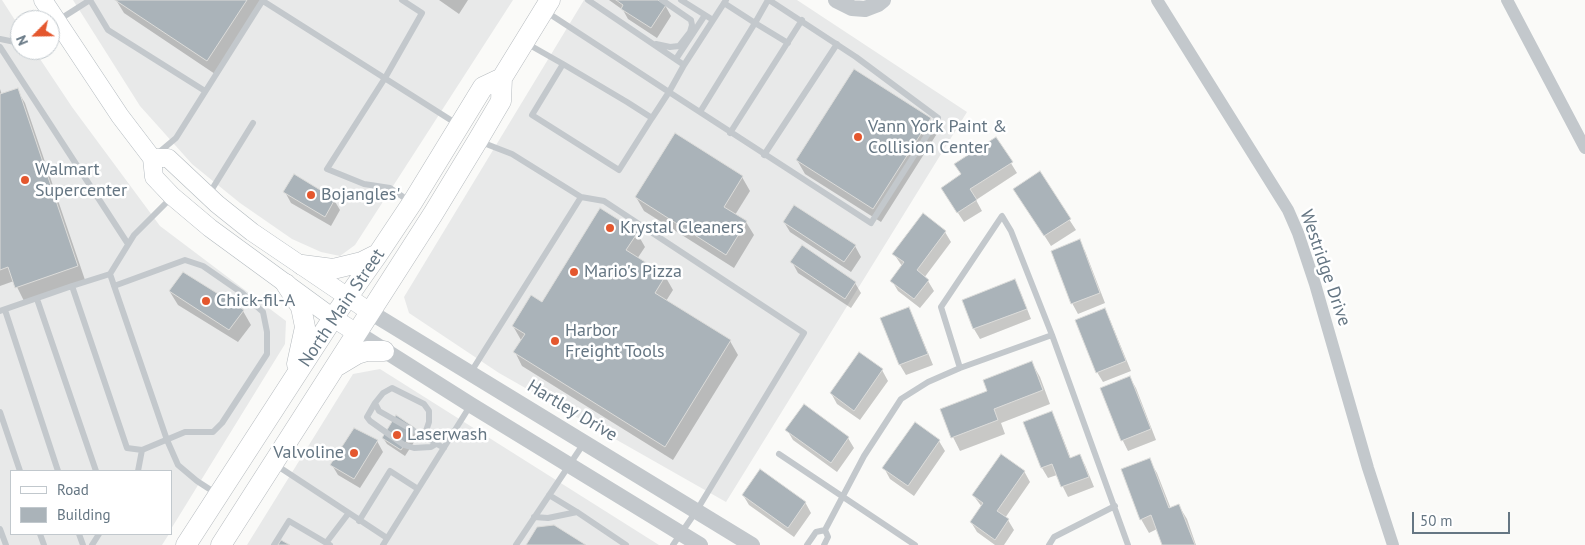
<!DOCTYPE html>
<style>
body{margin:0}
#map{position:relative;width:1585px;height:545px;overflow:hidden;background:#fafaf8;font-family:"PT Sans",sans-serif}
canvas{display:block}
.legend{position:absolute;left:10px;top:470px;width:162px;height:65px;box-sizing:border-box;background:#fff;border:1px solid #c1c8cd;margin:0;padding:6px 9px;list-style:none;font-size:15px;color:#657683}
.legend li{display:flex;align-items:center;gap:10px;height:25px}
.legend b{width:25px;border:1px solid #c1c8cd}
.north{position:absolute;left:10px;top:10px;width:50px;height:50px;box-sizing:border-box;background:#fff;border:1px solid #c1c8cd;border-radius:50%;rotate:247deg;font-size:14px;font-weight:700;line-height:20px;text-align:center;color:#657683}
.north::after{content:'';display:block;margin:auto;width:18px;height:22px;background:#e4572e;clip-path:polygon(50% 0,100% 100%,50% 72%,0 100%)}
.scale{position:absolute;left:1412px;top:512px;width:98px;height:22px;box-sizing:border-box;border:2px solid #657683;border-top:0;padding-left:6px;font-size:15px;line-height:18px;white-space:nowrap;color:#657683;-webkit-text-stroke:4px #fff;paint-order:stroke}
</style>
<div id="map">
<canvas width="1585" height="545"></canvas>
<ul class="legend">
<li><b style="height:6px;background:#fff"></b>Road</li>
<li><b style="height:14px;background:#aab3b9"></b>Building</li>
</ul>
<div class="north">N</div>
<div class="scale">50 m</div>
</div>
<script>
const ctx = document.querySelector('canvas').getContext('2d');
ctx.lineJoin = 'round';
function fillPath(path, color) { ctx.fillStyle = color; ctx.fill(path, 'evenodd'); }
const poly = rows => new Path2D(rows.map(r => 'M' + r).join(''));
function strokePath(path, color, width, dash) { ctx.strokeStyle = color; ctx.lineWidth = width; ctx.lineCap = dash ? 'butt' : 'round'; ctx.setLineDash(dash || []); ctx.stroke(path); }
function label(font, color, halo, rows, align = 'center') {
  ctx.font = font + ' "PT Sans",sans-serif'; ctx.lineWidth = 5; ctx.setLineDash([]); ctx.textBaseline = 'middle'; ctx.strokeStyle = halo; ctx.fillStyle = color; for (const [text, x, y, turn = 0] of rows) {
    ctx.save(); ctx.translate(x, y); ctx.rotate((+turn || 0) * Math.PI / 180); ctx.textAlign = isNaN(turn) ? turn : align; if (halo) ctx.strokeText(text, 0, 0); ctx.fillText(text, 0, 0); ctx.restore();
  }
}
fillPath(poly([
 [0,0,2,0,20,28,20,50,34,50,72,107,160,226,286,321,285,344,171,529,171,471,11,471,11,534,169,534,162,545,0,545],
 [73,0,513,0,355,245,340,256,321,252,292,239,240,203,192,164,140,106],
 [584,0,797,0,967,112,726,502,499,373,409,313,404,297],
 [380,369,659,545,247,545,353,374]
]), '#e8e9e9');
fillPath(poly([
 [116,0,264,0,215,74,124,13],
 [439,0,468,0,459,14],
 [609,0,656,0,665,5,671,16,657,38,628,19,623,10],
 [0,89,2,95,17,90,25,103,85,280,24,301,14,281,0,286],
 [930,119,938,132,881,222,805,174,797,160],
 [675,135,742,177,750,191,735,215,746,222,754,235,734,268,644,211,636,197],
 [996,139,1017,173,976,200,982,211,964,222,948,198,962,175],
 [1039,173,1076,230,1051,246,1021,199],
 [285,192,334,200,340,210,331,226,291,203],
 [784,222,855,246,861,257,851,272,790,232],
 [945,232,951,242,924,278,928,281,934,291,920,308,898,291,892,281,902,266,894,254],
 [637,233,645,247,637,259,665,276,673,290,666,301,730,341,738,355,673,460,522,366,515,352,521,340,513,326],
 [1079,241,1085,251,1105,303,1078,314,1072,303],
 [792,262,855,283,861,293,851,308,798,273],
 [1015,281,1020,291,1031,319,980,339,974,329,963,300],
 [170,292,243,311,251,325,238,342,178,305],
 [908,309,914,319,933,365,906,375,900,365,882,319],
 [1104,310,1110,320,1131,371,1103,382,1097,372],
 [860,354,882,370,888,381,860,420,837,404,831,393],
 [1032,363,1040,377,1050,404,1001,423,1005,434,960,451,953,437,989,392],
 [1130,378,1136,388,1156,440,1128,451,1123,441,1102,389],
 [804,406,848,438,854,448,837,472,793,440,787,430],
 [1051,413,1057,423,1071,459,1079,455,1085,465,1094,487,1068,497,1057,475,1048,478,1042,468,1025,423],
 [397,417,418,436,405,456,387,444,383,438],
 [377,441,383,452,360,488,338,475,332,465],
 [939,441,945,451,914,496,890,479,884,468],
 [1149,460,1157,473,1171,509,1179,506,1187,519,1196,545,1163,545,1157,529,1149,533,1141,519],
 [1024,471,1030,482,1005,518,1008,520,1014,530,1004,545,995,545,977,532,971,522,982,507,973,495],
 [743,495,805,502,811,513,794,537,749,505]
]), '#0003');
const building = poly([
 [115,0,247,0,207,61,115,0],
 [616,0,658,0,666,5,651,28,621,9,623,5,616,0],
 [854,69,931,118,873,209,796,160,854,69],
 [18,88,78,266,15,288,8,267,0,270,0,94,18,88],
 [675,133,743,176,724,207,747,221,726,255,635,197,675,133],
 [996,137,1013,162,970,189,977,200,957,213,941,188,961,174,954,164,996,137],
 [1040,171,1071,219,1044,236,1013,189,1040,171],
 [294,174,335,199,325,217,283,192,294,174],
 [794,205,856,245,844,262,783,222,794,205],
 [600,208,638,232,626,250,666,275,655,293,731,340,665,447,513,352,525,334,512,326,531,295,542,302,600,208],
 [923,213,946,231,917,270,929,280,914,299,890,281,904,262,892,254,923,213],
 [1080,239,1100,293,1071,304,1051,251,1080,239],
 [802,245,856,282,845,299,790,262,802,245],
 [183,272,244,310,229,330,169,291,183,272],
 [1015,279,1027,309,973,329,962,300,1015,279],
 [909,307,928,354,899,365,880,318,909,307],
 [1105,308,1126,361,1096,373,1075,320,1105,308],
 [859,352,883,369,854,411,830,393,859,352],
 [1032,361,1043,390,994,409,998,420,951,438,940,409,987,391,983,380,1032,361],
 [1130,376,1151,429,1121,441,1100,388,1130,376],
 [804,404,849,437,831,463,785,430,804,404],
 [1052,411,1070,458,1080,454,1089,477,1061,487,1052,464,1041,468,1023,422,1052,411],
 [396,415,415,428,401,450,382,438,396,415],
 [915,422,940,440,908,486,882,468,915,422],
 [354,428,378,440,354,479,330,465,354,428],
 [1001,454,1025,471,997,511,1009,519,995,540,970,522,983,503,972,495,1001,454],
 [1150,458,1169,508,1179,504,1195,545,1162,545,1151,515,1140,520,1121,469,1150,458],
 [760,469,806,502,788,528,742,495,760,469],
 [554,525,586,545,526,545,537,527,554,525],
 [281,540,290,545,278,545,281,540]
]);
fillPath(building, '#aab3b9');
strokePath(building, '#dcdcda', 1);
const secondary = poly([
 [43,0,120,116,152,158,154,177,172,196,210,228,333,318,357,333],
 [152,158,168,158,217,204,252,232,370,312]
]);
const primary = poly([
 [302,265,333,269,362,262,378,254],
 [286,284,301,307,305,327,297,364],
 [337,366,357,354,367,351,384,351],
 [186,545,333,318,378,254,412,203,483,87,502,78,550,0],
 [221,545,433,214,478,140,501,101,502,78]
]);
strokePath(secondary, '#b3babf', 19);
strokePath(primary, '#b5babe', 21);
strokePath(poly([
 [90,0,108,30,205,91],
 [402,0,422,13,385,78,327,169,364,184,390,188,409,201],
 [588,0,684,65],
 [681,0,713,20],
 [726,0,684,65,669,92,871,223,938,118,856,57,769,0],
 [263,1,457,124],
 [724,3,755,23,768,0],
 [545,11,669,92,652,118],
 [57,21,90,0],
 [0,39,15,42,20,40],
 [526,43,563,64,627,102,652,118,619,170,532,115,563,64],
 [656,44,670,47,679,46,690,32,692,25,691,20,662,0],
 [0,47,128,244],
 [676,59,705,15],
 [700,112,755,23,788,43],
 [730,133,802,20],
 [157,154,176,138,263,0],
 [764,155,837,44],
 [209,194,253,123],
 [581,197,604,201,804,333,697,510,673,545],
 [171,198,134,235,110,274,167,440,178,465,197,481,217,494],
 [72,286,110,274],
 [114,286,185,260,203,266,242,293,263,312,267,332,267,354,222,423,213,432,185,432,142,450,138,471],
 [37,299,96,471],
 [5,310,58,471],
 [0,311,72,286,127,448,142,450],
 [1052,335,1128,545],
 [471,372,581,197,512,154,481,142],
 [375,403,367,417,370,421,404,445,414,448,431,447,436,444],
 [0,412,20,471],
 [424,437,429,422,429,411,424,404,392,388,383,393,375,403,379,411,444,448],
 [779,454,915,545],
 [276,465,387,538],
 [549,495,577,512,626,545],
 [534,517,548,518,577,512],
 [359,521,390,471,418,489],
 [0,529,6,545],
 [40,534,44,545],
 [79,534,83,545],
 [326,543,348,514],
 [92,545,99,534],
 [274,545,289,521,330,545],
 [383,545,470,406],
 [516,545,584,443],
 [807,545,816,532,825,530,864,456,901,399,928,382,960,368,1052,335,1011,231,1002,216,941,307,960,368],
 [824,545,828,537,825,530],
 [1049,545,1054,537,1115,506]
]), '#c3c8cc', 6);
strokePath(poly([
 [1157,0,1288,210,1298,233,1315,284,1368,468,1393,545],
 [1507,0,1585,148]
]), '#c3c8cc', 12);
strokePath(poly([
 [836,0,852,8,865,9,878,4,883,0],
 [370,312,752,545],
 [357,333,471,405,700,545]
]), '#c3c8cc', 16);
strokePath(secondary, '#fff', 18);
strokePath(primary, '#fff', 20);
for (const [x, y, r, color] of [
 [858,137,5,"#e4572e"],
 [25,180,5,"#e4572e"],
 [311,195,5,"#e4572e"],
 [610,228,5,"#e4572e"],
 [574,272,5,"#e4572e"],
 [206,301,5,"#e4572e"],
 [555,341,5,"#e4572e"],
 [397,435,5,"#e4572e"],
 [354,453,5,"#e4572e"]
]) { const dot = new Path2D(); dot.arc(x, y, r, 0, 2 * Math.PI); ctx.fillStyle = color; ctx.fill(dot); strokePath(dot, '#fff', 2); }
label('18px', '#657683', '#fff', [
 ["Vann York Paint &",868,127],
 ["Collision Center",868,148],
 ["Walmart",35,170],
 ["Supercenter",35,191],
 ["Bojangles'",321,195],
 ["Krystal Cleaners",620,228],
 ["Mario's Pizza",584,272],
 ["Chick-fil-A",216,301],
 ["Harbor",565,331],
 ["Freight Tools",565,352],
 ["Laserwash",407,435],
 ["Valvoline",344,453,"right"]
], 'left');
label('18px', '#657683', '#fff', [
 ["Westridge Drive",1325,268,71],
 ["North Main Street",342,308,-56],
 ["Hartley Drive",572,411,31]
]);
</script>
